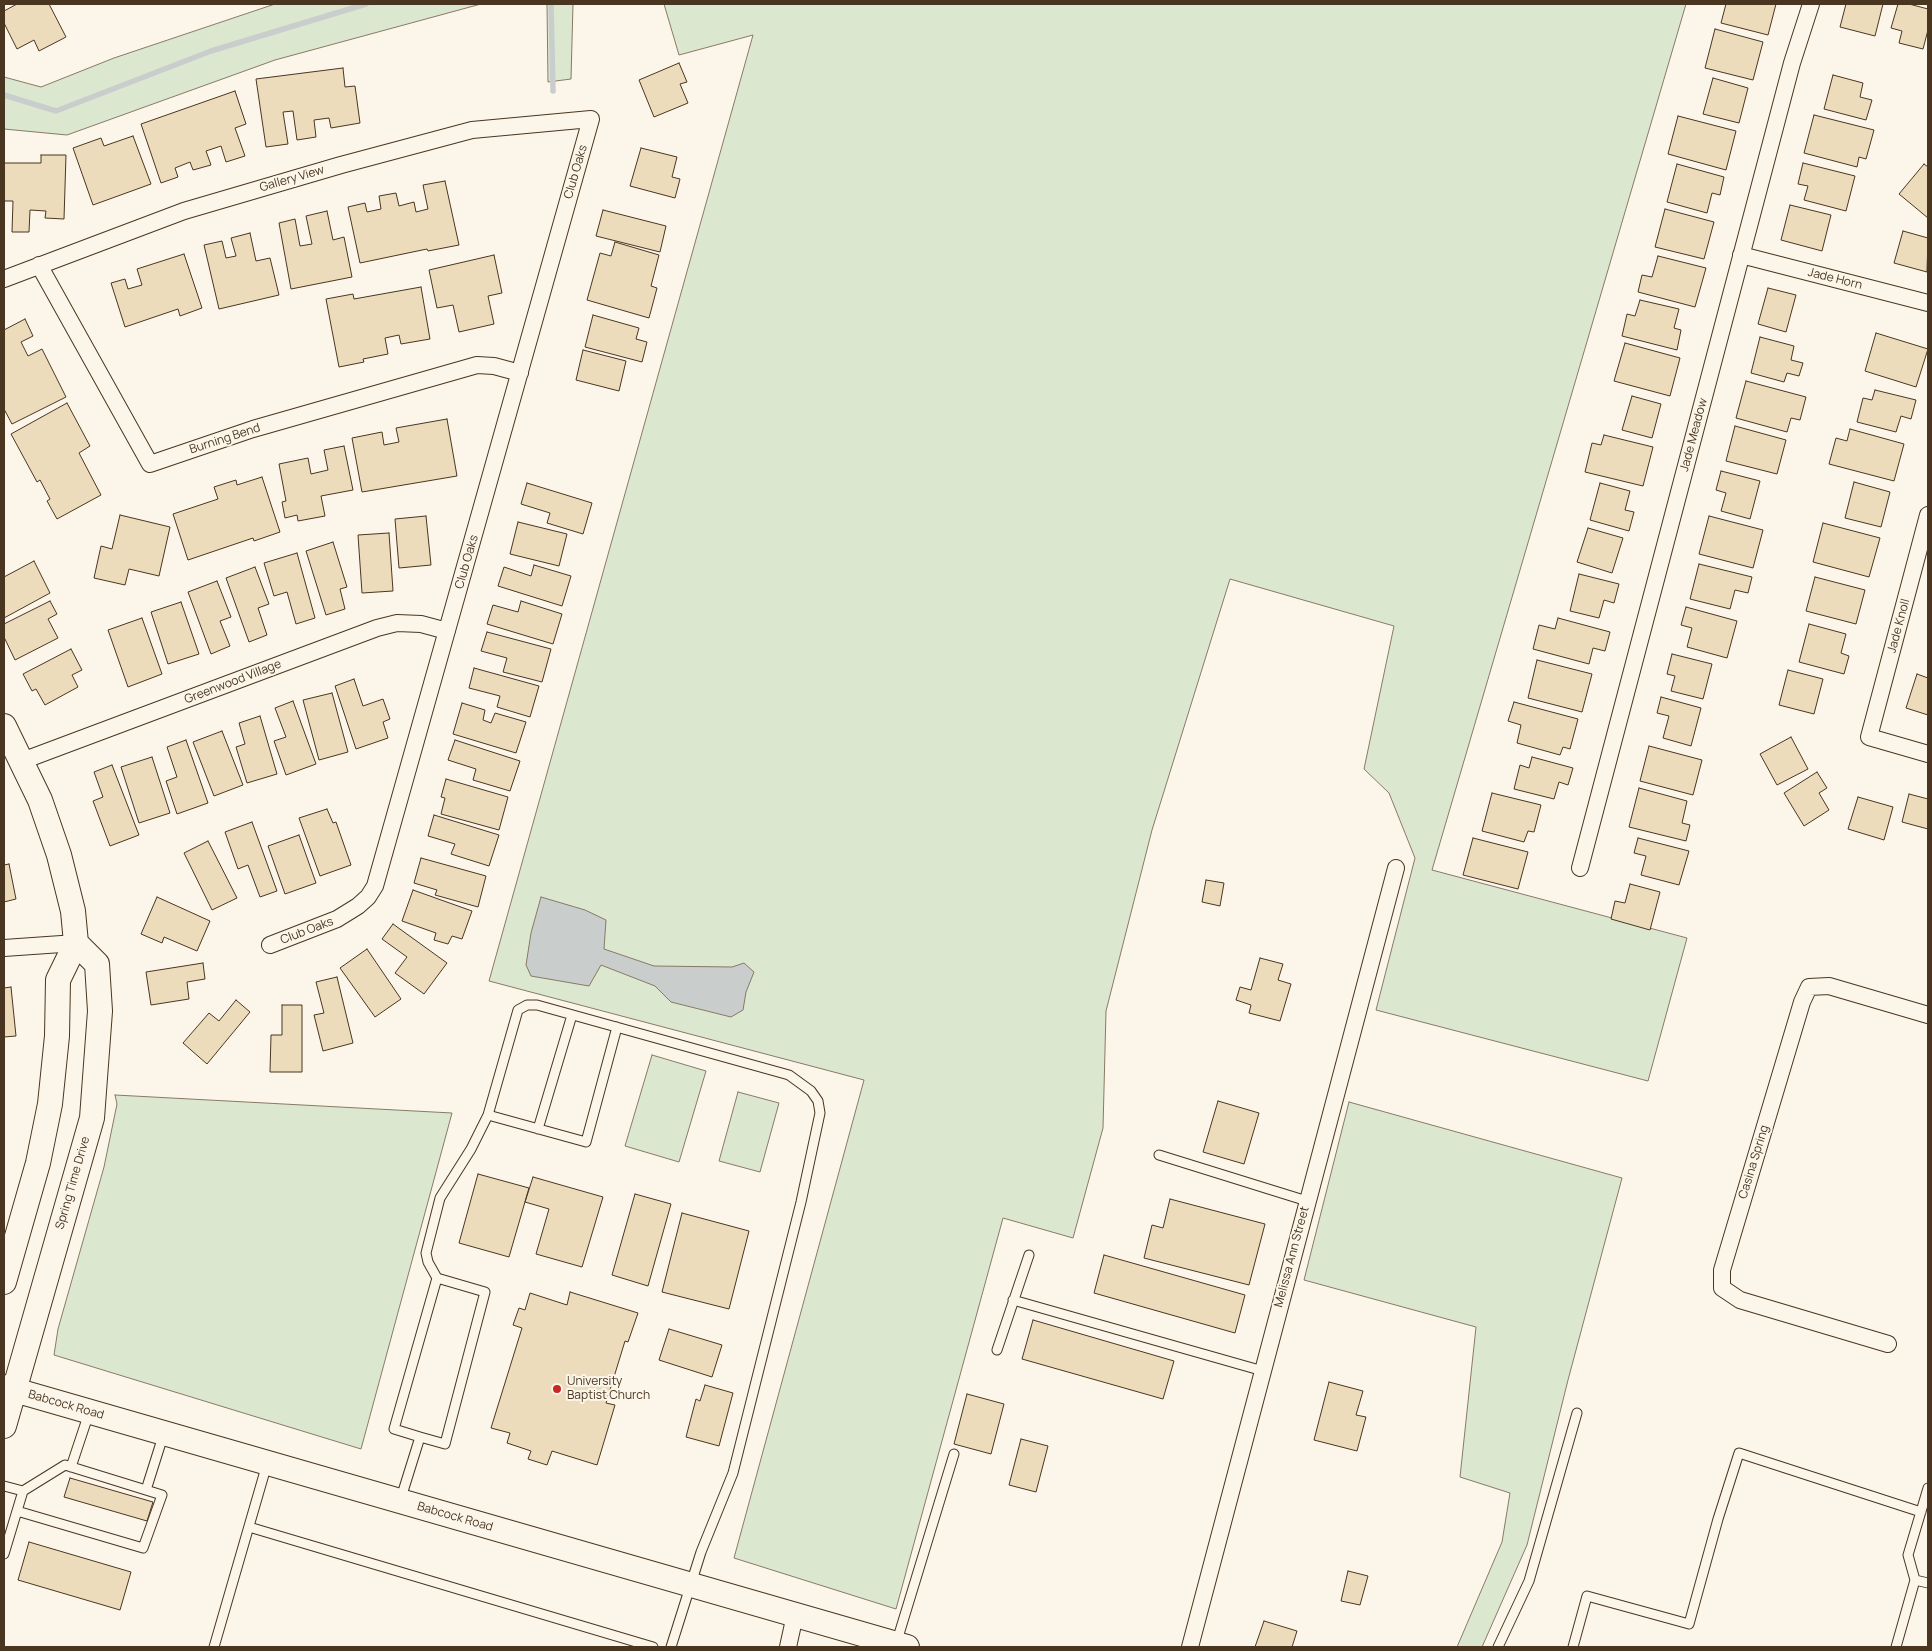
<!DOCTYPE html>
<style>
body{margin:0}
#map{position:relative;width:1932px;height:1651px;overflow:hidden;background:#fbf6e9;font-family:Manrope,sans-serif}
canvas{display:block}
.frame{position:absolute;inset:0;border:5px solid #4a3520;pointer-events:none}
</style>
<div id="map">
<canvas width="1932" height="1651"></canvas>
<div class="frame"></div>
</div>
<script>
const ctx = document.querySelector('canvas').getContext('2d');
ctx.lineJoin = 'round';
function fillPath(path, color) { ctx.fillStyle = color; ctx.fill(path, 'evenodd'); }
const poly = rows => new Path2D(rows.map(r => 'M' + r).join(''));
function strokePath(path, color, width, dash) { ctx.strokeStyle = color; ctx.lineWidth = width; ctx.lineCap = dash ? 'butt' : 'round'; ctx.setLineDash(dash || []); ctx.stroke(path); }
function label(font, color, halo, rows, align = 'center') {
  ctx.font = font + ' Manrope,sans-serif'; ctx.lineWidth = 4; ctx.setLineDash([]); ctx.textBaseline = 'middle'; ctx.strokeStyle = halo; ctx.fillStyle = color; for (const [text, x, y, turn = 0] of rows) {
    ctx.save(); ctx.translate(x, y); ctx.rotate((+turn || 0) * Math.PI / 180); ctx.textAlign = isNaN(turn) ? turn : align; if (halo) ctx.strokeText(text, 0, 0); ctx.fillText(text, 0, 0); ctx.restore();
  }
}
const green = poly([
 [275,4,481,4,275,60,67,135,4,129,4,77,41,87,114,58,275,4],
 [547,4,573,4,571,79,548,82,547,4],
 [664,4,1686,4,1432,870,1687,938,1648,1081,1376,1010,1415,858,1389,793,1364,769,1394,626,1230,579,1152,830,1106,1011,1103,1128,1073,1238,1003,1218,896,1609,734,1558,864,1080,489,981,753,35,679,55,664,4],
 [652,1055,706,1071,679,1162,625,1146,652,1055],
 [738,1092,779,1103,760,1172,719,1161,738,1092],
 [115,1095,452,1113,361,1449,54,1355,58,1329,104,1167,117,1104,115,1095],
 [1349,1102,1622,1178,1568,1380,1527,1545,1482,1647,1457,1647,1502,1542,1510,1493,1460,1477,1476,1327,1304,1280,1349,1102]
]);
fillPath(green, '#dce7d0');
strokePath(green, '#887966', 1);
const water = poly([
 [541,897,585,910,606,920,604,949,654,966,732,967,744,963,754,972,746,992,743,1010,731,1017,671,1002,655,986,601,965,589,986,531,976,526,965,531,933,541,897]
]);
fillPath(water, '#c9cecd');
strokePath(water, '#887966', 1);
strokePath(poly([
 [551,4,553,91],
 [4,95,56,111,211,51,366,4]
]), '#c9cecd', 5.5);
const building = poly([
 [17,4,49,4,66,37,39,51,34,40,17,49,4,23,4,11,17,4],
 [1726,4,1776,4,1768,35,1721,23,1726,4],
 [1846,4,1883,4,1875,36,1840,27,1846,4],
 [1898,4,1909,4,1928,9,1928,30,1923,49,1899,43,1902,31,1891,28,1898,4],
 [1715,29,1763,42,1753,80,1705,68,1715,29],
 [679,63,687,82,680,84,688,103,654,117,639,80,679,63],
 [343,68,345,87,355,86,360,123,331,128,329,118,314,120,316,137,297,140,293,111,283,112,288,144,266,147,256,79,343,68],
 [1833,75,1863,83,1860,97,1872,100,1866,120,1824,109,1833,75],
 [1713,78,1748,88,1739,123,1703,114,1713,78],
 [235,91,246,124,235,128,245,156,226,162,221,146,206,151,211,165,193,170,190,162,175,168,178,177,161,183,141,124,235,91],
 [1814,115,1874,130,1866,159,1859,157,1857,167,1804,153,1814,115],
 [1678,116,1736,131,1726,170,1668,154,1678,116],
 [133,136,151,184,93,205,73,148,101,138,104,146,133,136],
 [641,148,677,157,672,177,680,179,675,198,630,186,641,148],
 [41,155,66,155,64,219,45,218,46,211,30,210,29,232,12,232,13,201,4,201,4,163,41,163,41,155],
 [1803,163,1855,176,1846,211,1804,200,1808,186,1798,184,1803,163],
 [1677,164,1724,177,1720,195,1712,193,1707,213,1667,202,1677,164],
 [1924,164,1928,167,1928,218,1899,194,1924,164],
 [445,181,459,245,428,251,427,249,360,263,348,207,365,203,367,212,381,209,379,196,396,193,399,206,414,202,416,212,428,209,423,185,445,181],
 [1790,205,1831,215,1822,251,1781,240,1790,205],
 [1665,209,1714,222,1704,259,1655,247,1665,209],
 [603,210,666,226,660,252,596,236,603,210],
 [327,211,333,240,344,237,352,277,291,289,279,223,295,219,300,246,312,244,306,216,327,211],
 [1903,231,1928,238,1927,272,1894,263,1903,231],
 [250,233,256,261,270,258,279,295,219,309,204,245,222,241,226,258,236,256,231,238,250,233],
 [615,242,659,255,651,286,657,288,649,318,587,300,600,253,611,256,615,242],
 [184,254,202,308,180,316,178,309,125,327,111,283,125,279,128,289,142,285,137,269,184,254],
 [494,255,502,293,488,296,494,324,459,332,453,305,437,308,429,270,494,255],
 [1658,256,1706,268,1695,307,1638,292,1642,275,1652,277,1658,256],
 [421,287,430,339,401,344,399,335,385,338,388,354,363,359,364,362,339,367,326,299,353,294,354,299,421,287],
 [1768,288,1796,295,1786,332,1758,324,1768,288],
 [1640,300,1679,309,1674,328,1681,330,1677,350,1622,336,1627,314,1635,316,1640,300],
 [593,315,639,328,636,339,647,342,642,362,585,347,593,315],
 [25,319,33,336,21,342,28,356,42,349,66,397,12,424,4,409,4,330,25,319],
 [1876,333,1928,349,1916,387,1865,371,1876,333],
 [1760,337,1794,346,1791,360,1803,363,1799,376,1787,373,1784,382,1751,373,1760,337],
 [1625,343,1680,358,1670,396,1614,381,1625,343],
 [583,350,626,361,619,391,576,380,583,350],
 [1746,381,1806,397,1800,420,1791,418,1787,432,1736,418,1746,381],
 [1875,390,1916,400,1911,419,1901,416,1896,432,1857,422,1863,398,1872,400,1875,390],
 [1632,396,1661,404,1652,438,1622,430,1632,396],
 [67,403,90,446,79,453,101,495,57,519,47,501,50,499,40,480,37,482,11,434,67,403],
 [447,419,457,476,362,492,352,438,382,432,384,445,399,442,396,428,447,419],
 [1735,426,1786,440,1777,474,1726,461,1735,426],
 [1850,429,1904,444,1894,481,1829,464,1836,438,1847,441,1850,429],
 [1604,435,1653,447,1643,486,1585,472,1592,443,1601,445,1604,435],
 [344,446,353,490,321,496,325,516,298,521,297,515,285,518,282,502,286,501,279,464,308,458,311,474,328,470,324,450,344,446],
 [1721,471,1760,481,1750,519,1721,511,1726,493,1716,490,1721,471],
 [262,477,280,532,254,541,253,538,188,560,173,514,218,499,214,487,236,480,237,485,262,477],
 [1854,482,1890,492,1881,527,1845,518,1854,482],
 [527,483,592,503,583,534,547,523,550,513,521,504,527,483],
 [1600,483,1630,491,1625,510,1634,512,1629,531,1590,520,1600,483],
 [120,515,170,527,159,576,129,569,125,585,94,578,101,546,112,549,120,515],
 [426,516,431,565,399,568,395,519,426,516],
 [1709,516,1763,530,1753,568,1699,554,1709,516],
 [518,522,567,534,559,566,510,554,518,522],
 [1823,523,1880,538,1869,577,1813,562,1823,523],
 [1588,528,1623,538,1612,573,1577,562,1588,528],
 [389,533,393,591,362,593,358,535,389,533],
 [333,542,347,587,340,589,345,609,326,615,306,551,333,542],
 [297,553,315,618,296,624,287,592,274,596,264,563,297,553],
 [34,561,50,593,4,618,4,577,34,561],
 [1699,564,1752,577,1748,593,1735,590,1730,609,1690,599,1699,564],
 [534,565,571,576,562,606,498,586,504,567,531,576,534,565],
 [255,567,269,604,258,608,267,635,249,642,226,578,255,567],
 [1579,574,1619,584,1614,603,1604,600,1599,618,1570,611,1579,574],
 [1815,577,1865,590,1856,624,1806,611,1815,577],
 [217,581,231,617,220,621,230,646,211,654,188,592,217,581],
 [50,601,57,614,48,619,58,638,15,660,4,637,4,624,50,601],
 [521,601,562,614,553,644,487,624,493,605,518,612,521,601],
 [181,602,199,654,168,664,151,612,181,602],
 [1686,607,1737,621,1727,658,1687,647,1692,628,1681,625,1686,607],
 [142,618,162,674,128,687,108,630,142,618],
 [1558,618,1610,632,1605,651,1593,648,1589,664,1533,649,1539,625,1555,629,1558,618],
 [1809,624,1846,634,1841,653,1849,656,1844,674,1799,662,1809,624],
 [487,632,551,649,542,682,503,672,507,658,481,651,487,632],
 [71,649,82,670,72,675,78,687,45,705,36,689,32,691,23,674,71,649],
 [1672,654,1712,664,1703,699,1671,691,1675,676,1667,674,1672,654],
 [1537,660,1592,674,1582,712,1528,698,1537,660],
 [474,668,539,686,530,717,497,707,500,696,469,688,474,668],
 [1788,670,1823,679,1814,714,1779,705,1788,670],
 [1917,674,1928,678,1928,715,1906,708,1917,674],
 [354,679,363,706,383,699,390,719,383,722,388,738,356,749,335,686,354,679],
 [332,693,348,752,319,760,303,700,332,693],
 [1661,697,1701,708,1691,746,1663,738,1669,716,1657,713,1661,697],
 [293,701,316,764,286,775,274,741,286,737,275,708,293,701],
 [1514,702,1578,719,1570,749,1563,747,1560,755,1517,743,1521,725,1508,721,1514,702],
 [462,703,485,710,483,720,491,723,495,713,526,722,516,753,453,734,462,703],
 [260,716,277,774,247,783,236,747,245,744,239,723,260,716],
 [222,731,243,785,214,796,193,742,222,731],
 [1791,737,1808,769,1777,785,1760,754,1791,737],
 [186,740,208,803,177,814,166,781,177,777,167,747,186,740],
 [455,740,520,761,510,791,473,780,476,769,448,760,455,740],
 [1649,746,1702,760,1693,795,1640,781,1649,746],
 [152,757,170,813,139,823,121,767,152,757],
 [1532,757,1573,768,1568,785,1559,782,1554,799,1514,789,1520,765,1529,768,1532,757],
 [112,765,139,835,110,846,93,801,103,797,94,772,112,765],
 [1817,772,1827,788,1819,793,1829,810,1804,826,1784,793,1817,772],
 [446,779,508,797,499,830,441,814,445,798,441,797,446,779],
 [1639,788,1687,801,1682,823,1690,825,1686,841,1629,827,1639,788],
 [1492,793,1541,805,1534,832,1528,831,1524,842,1482,831,1492,793],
 [1909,794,1928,799,1928,829,1902,822,1909,794],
 [1858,797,1893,807,1884,840,1848,829,1858,797],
 [327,809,333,823,336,822,351,865,320,876,299,818,327,809],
 [434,815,499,835,489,866,451,854,455,844,428,836,434,815],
 [252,822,277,891,260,897,248,865,238,869,225,832,252,822],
 [299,835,316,883,285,894,268,846,299,835],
 [1473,838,1528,852,1518,889,1463,875,1473,838],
 [1638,838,1689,851,1679,885,1641,875,1646,856,1634,853,1638,838],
 [208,841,237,898,212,910,184,853,208,841],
 [421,858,486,876,478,907,435,895,437,890,414,883,421,858],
 [9,864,16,899,4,902,4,865,9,864],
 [1206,880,1224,883,1220,906,1202,902,1206,880],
 [1630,884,1660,892,1650,930,1611,919,1615,901,1625,903,1630,884],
 [413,890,472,911,462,939,452,936,448,944,434,940,436,933,402,921,413,890],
 [157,897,210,921,197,951,164,937,162,943,141,934,157,897],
 [393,924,447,963,424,994,395,973,407,957,382,939,393,924],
 [367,949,401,999,375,1017,340,968,367,949],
 [1260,958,1283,964,1278,980,1291,984,1280,1021,1249,1013,1251,1005,1236,1000,1240,987,1251,990,1260,958],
 [203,963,205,979,187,982,189,999,151,1005,146,972,203,963],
 [337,977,353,1043,323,1051,314,1015,324,1013,316,982,337,977],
 [11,987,16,1036,4,1037,4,988,11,987],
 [236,1000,250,1012,207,1064,183,1043,209,1013,219,1021,236,1000],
 [282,1005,302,1005,302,1072,270,1072,271,1035,282,1035,282,1005],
 [1218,1101,1259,1113,1244,1164,1203,1152,1218,1101],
 [478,1174,529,1188,509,1257,459,1243,478,1174],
 [533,1177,603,1197,582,1267,536,1254,549,1209,525,1202,533,1177],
 [635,1194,671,1204,648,1286,612,1275,635,1194],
 [1170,1199,1265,1224,1249,1285,1144,1258,1152,1225,1163,1228,1170,1199],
 [682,1213,749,1231,729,1309,662,1292,682,1213],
 [1104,1255,1245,1295,1235,1333,1094,1293,1104,1255],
 [570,1292,638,1313,628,1342,625,1341,606,1403,615,1405,597,1465,552,1451,547,1465,528,1459,531,1451,507,1443,510,1433,491,1428,522,1328,513,1325,519,1308,525,1310,530,1293,567,1305,570,1292],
 [1033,1320,1174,1361,1163,1399,1022,1359,1033,1320],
 [669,1329,722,1345,712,1377,659,1360,669,1329],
 [1329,1382,1363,1391,1356,1415,1366,1417,1357,1451,1314,1440,1329,1382],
 [705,1385,733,1393,719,1446,686,1437,696,1399,700,1401,705,1385],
 [967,1394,1004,1404,991,1454,954,1444,967,1394],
 [1021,1439,1048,1446,1036,1492,1009,1485,1021,1439],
 [70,1478,153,1502,147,1521,64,1497,70,1478],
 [29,1542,131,1572,120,1610,18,1580,29,1542],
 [1348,1571,1368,1576,1360,1605,1341,1601,1348,1571],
 [1264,1621,1297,1631,1292,1647,1255,1647,1264,1621]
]);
fillPath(building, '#ecdcbc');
strokePath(building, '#4a3520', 1);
const lane = poly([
 [488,1115,586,1142,617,1027],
 [538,1129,572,1015],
 [1159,1155,1307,1201],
 [1013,1300,1263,1371],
 [997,1350,1029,1255],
 [420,1437,445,1444,485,1292,437,1278],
 [71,1467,89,1413],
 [4,1486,23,1491],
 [146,1490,164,1433],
 [400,1501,420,1437,394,1429,437,1278,428,1262,426,1253,440,1198,471,1149,488,1115,518,1010,527,1005,537,1005,789,1075,811,1091,818,1101,820,1113,801,1202,733,1473,701,1552,671,1647],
 [249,1527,653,1647],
 [4,1554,23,1491,65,1465,162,1495,143,1548,17,1511],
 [1915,1580,1928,1583],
 [896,1644,954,1454],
 [214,1647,267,1464],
 [1498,1647,1529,1581,1577,1413],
 [1573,1647,1587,1596,1689,1624,1718,1519,1739,1453,1921,1512],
 [1896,1647,1915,1580,1908,1555,1928,1488]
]);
const street = poly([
 [1741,255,1928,303],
 [39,265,150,464,253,429,477,365,494,366,520,373],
 [4,279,184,211,341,165,472,130,591,119,375,886,368,897,358,906,337,919,270,945],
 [1928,515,1869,737,1928,754],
 [22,761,377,628,397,623,421,624,447,631],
 [1580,868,1792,63,1811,4],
 [4,948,76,943],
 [1888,1344,1740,1300,1722,1288,1722,1270,1802,1002,1809,987,1829,986,1928,1015],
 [788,1647,795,1615],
 [1190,1647,1396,868]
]);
const secondary = poly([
 [4,726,40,800,59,855,73,911,76,943,58,980,57,1036,50,1104,38,1163,4,1282],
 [4,1387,907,1647],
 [4,1426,92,1118,100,1011,97,964,76,943]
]);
strokePath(lane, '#4a3520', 11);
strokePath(street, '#4a3520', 18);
strokePath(secondary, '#4a3520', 26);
strokePath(lane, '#fbf6e9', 9);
strokePath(street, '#fbf6e9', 16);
strokePath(secondary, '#fbf6e9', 24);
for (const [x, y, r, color] of [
 [557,1389,5,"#c62828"]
]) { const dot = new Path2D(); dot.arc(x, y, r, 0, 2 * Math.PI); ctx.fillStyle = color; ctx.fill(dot); strokePath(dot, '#fbf6e9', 2); }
label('12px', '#4a3520', '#fbf6e9', [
 ["Club Oaks",576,172,-74],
 ["Gallery View",292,179,-16],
 ["Jade Horn",1835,279,14],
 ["Jade Meadow",1694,435,-75],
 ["Burning Bend",225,439,-18],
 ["Club Oaks",467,562,-74],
 ["Jade Knoll",1899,626,-75],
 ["Greenwood Village",233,682,-21],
 ["Club Oaks",307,931,-21],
 ["Casina Spring",1754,1162,-73],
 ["Spring Time Drive",73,1183,-74],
 ["Melissa Ann Street",1292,1257,-75],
 ["Babcock Road",66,1405,16],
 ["Babcock Road",455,1517,16]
]);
label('12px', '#4a3520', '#fbf6e9', [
 ["University",567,1382],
 ["Baptist Church",567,1396]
], 'left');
</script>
